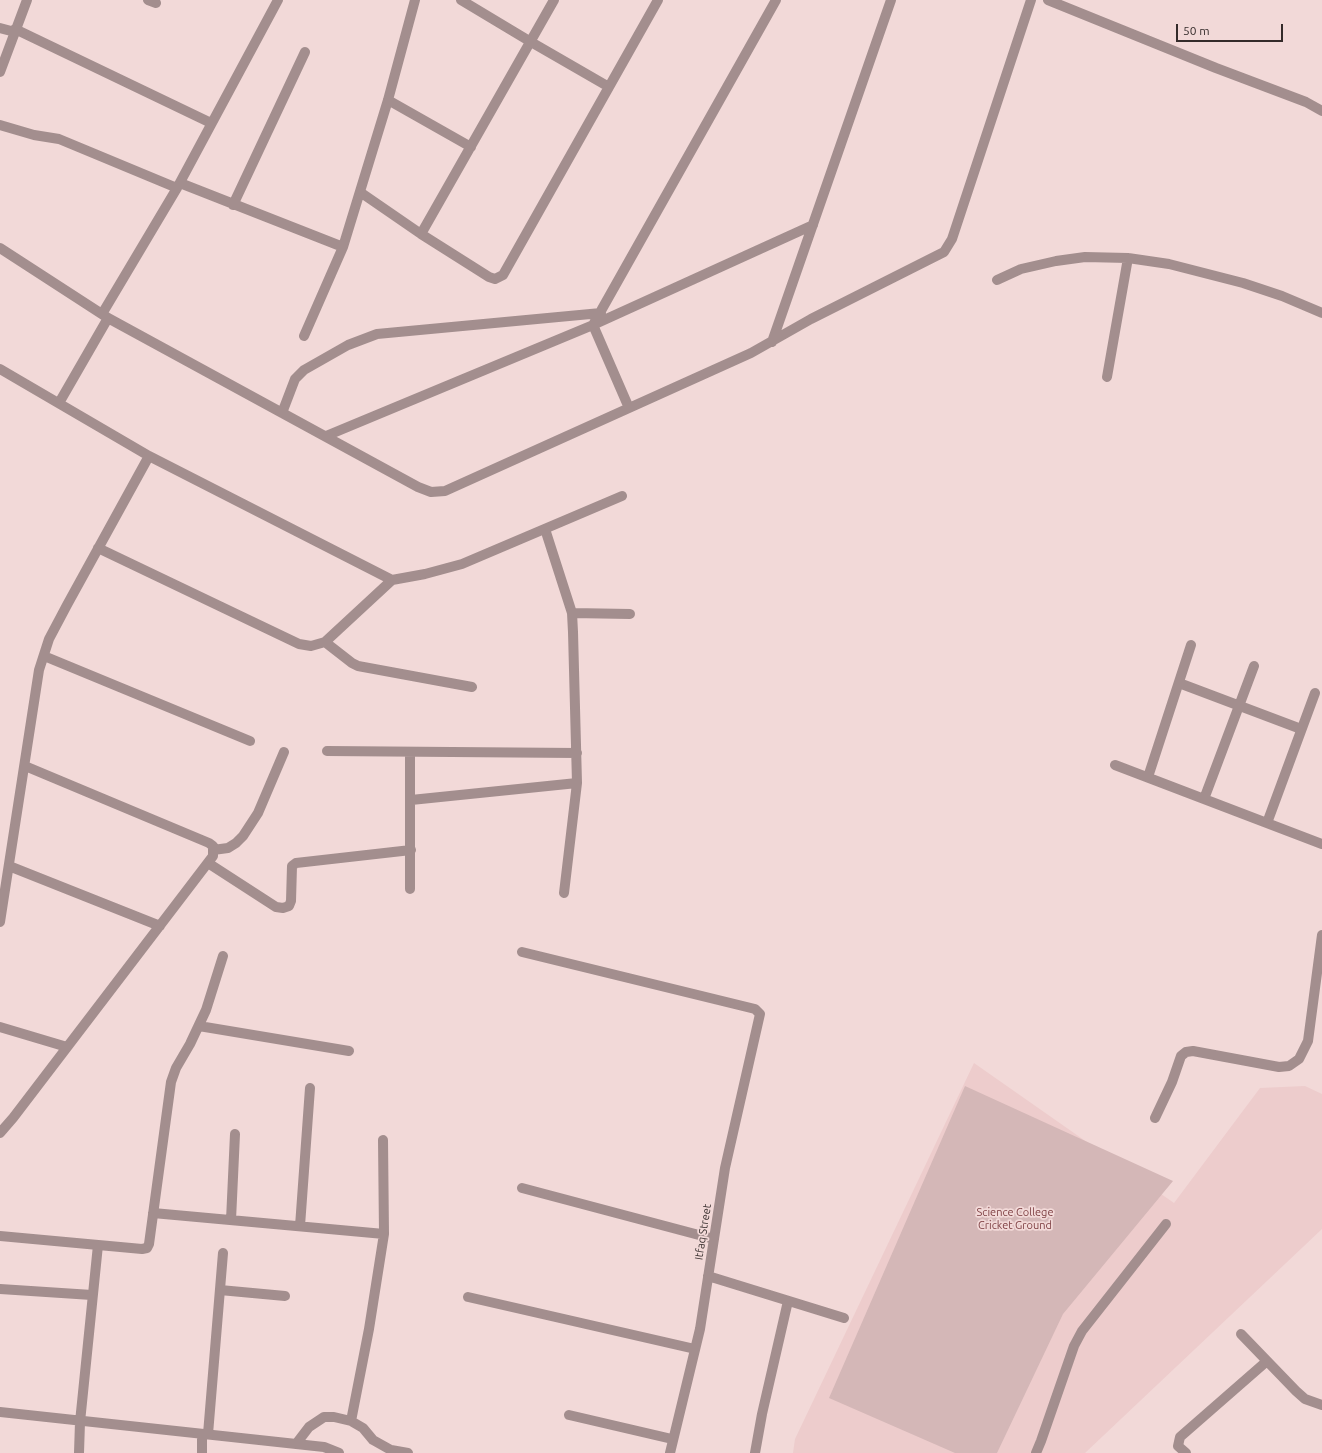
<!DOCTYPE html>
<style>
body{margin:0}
#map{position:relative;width:1322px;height:1453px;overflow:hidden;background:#f2d9d8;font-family:Ubuntu,sans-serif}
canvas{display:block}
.scale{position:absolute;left:1176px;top:24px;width:107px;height:18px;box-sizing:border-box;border:2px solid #342b2a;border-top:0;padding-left:5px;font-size:12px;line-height:14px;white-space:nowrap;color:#342b2a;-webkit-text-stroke:3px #f2d9d8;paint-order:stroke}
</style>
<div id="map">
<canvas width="1322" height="1453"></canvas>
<div class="scale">50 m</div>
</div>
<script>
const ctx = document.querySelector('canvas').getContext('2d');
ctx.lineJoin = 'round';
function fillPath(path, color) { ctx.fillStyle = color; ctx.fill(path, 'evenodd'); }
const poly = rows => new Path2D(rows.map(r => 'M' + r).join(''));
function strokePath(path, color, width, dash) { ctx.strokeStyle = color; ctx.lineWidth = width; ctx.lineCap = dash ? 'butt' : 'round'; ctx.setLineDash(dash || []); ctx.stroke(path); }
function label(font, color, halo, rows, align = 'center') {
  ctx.font = font + ' Ubuntu,sans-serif'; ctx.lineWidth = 3.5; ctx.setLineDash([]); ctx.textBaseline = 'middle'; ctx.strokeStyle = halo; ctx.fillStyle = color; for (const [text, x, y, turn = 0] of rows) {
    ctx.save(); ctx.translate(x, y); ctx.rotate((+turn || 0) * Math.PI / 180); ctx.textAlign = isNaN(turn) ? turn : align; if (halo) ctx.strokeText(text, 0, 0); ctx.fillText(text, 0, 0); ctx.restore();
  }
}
fillPath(poly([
 [974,1063,1174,1203,1260,1088,1305,1086,1322,1094,1322,1229,1085,1453,793,1453,795,1439]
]), '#edcccc');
fillPath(poly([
 [965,1086,1173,1181,1063,1314,997,1453,955,1453,829,1398]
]), '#d4b7b7');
strokePath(poly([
 [148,0,156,3],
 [461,0,531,42,609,87],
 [1048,0,1216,68,1306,102,1322,111],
 [0,28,15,32],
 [15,29,211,123],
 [0,72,27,0],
 [388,100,471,147],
 [0,125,34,135,59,139,177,188],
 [180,183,343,247],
 [360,192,421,234,489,277,495,279,503,275,658,0],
 [233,205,305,52],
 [421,234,554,0],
 [0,248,108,318,418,487,431,492,445,491,751,353,811,319,944,252,952,239,1031,0],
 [997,280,1021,269,1056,261,1085,257,1128,258,1169,264,1243,283,1282,296,1322,313],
 [102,314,177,188,278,0],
 [304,336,343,247,388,100,415,0],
 [772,342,891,0],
 [0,369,149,456,392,580],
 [1107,377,1128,258],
 [59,403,108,318],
 [629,408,593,325,776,0],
 [282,413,295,379,304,370,348,345,377,334,601,313],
 [326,436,593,325,813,225],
 [545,529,572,613,573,632,577,783,564,893],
 [98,548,299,644,311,646,325,642,392,580,425,574,462,564,622,496],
 [572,613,630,614],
 [325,642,352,663,358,666,472,687],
 [44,656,250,741],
 [1179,683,1301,729],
 [327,751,577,753],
 [410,752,410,889],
 [1115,765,1322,844],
 [1148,777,1191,645],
 [1204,799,1254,666],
 [411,800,577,783],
 [1267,823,1315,693],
 [213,850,228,848,236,843,243,836,258,813,284,752],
 [208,863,276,907,283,908,289,906,291,901,292,866,296,863,411,850],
 [9,866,160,926],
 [0,922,39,670,49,639,67,605,149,456],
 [522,952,755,1009,760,1014,725,1168,700,1329,670,1453],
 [199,1026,349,1051],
 [0,1027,67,1047],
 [1155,1118,1172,1082,1181,1056,1186,1052,1193,1051,1279,1067,1289,1066,1299,1059,1308,1041,1322,935],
 [0,1133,13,1118,213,856,213,846,209,843,25,766],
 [522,1188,714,1239],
 [153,1213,384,1234],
 [231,1220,235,1134],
 [300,1226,310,1088],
 [0,1236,142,1249,147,1248,149,1244,171,1082,176,1068,190,1044,206,1010,223,956],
 [708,1276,844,1318],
 [0,1289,92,1295],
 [220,1290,285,1296],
 [468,1297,695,1349],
 [1241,1334,1296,1391,1305,1399,1322,1405],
 [0,1412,324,1447,339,1453],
 [569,1415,672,1439],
 [351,1421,369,1329,384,1234,383,1140],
 [208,1434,223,1253],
 [296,1444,309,1427,324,1417,334,1417,351,1421,363,1428,373,1440,391,1450,408,1453],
 [79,1453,80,1422,98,1245],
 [202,1453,202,1434],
 [755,1453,762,1414,788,1301],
 [1036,1453,1041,1441,1074,1346,1082,1331,1166,1224],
 [1186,1453,1178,1446,1180,1437,1267,1361]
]), '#a38e8e', 10);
label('11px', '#7f4144', '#f2d9d8', [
 ["Science College",1015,1212],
 ["Cricket Ground",1015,1225]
]);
label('11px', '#342b2a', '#f2d9d8', [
 ["Itfaq Street",703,1232,-81]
]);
</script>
